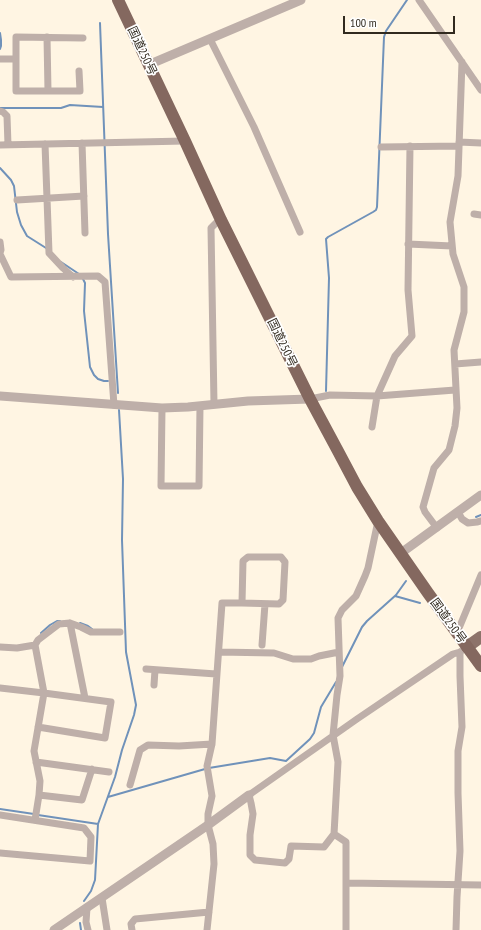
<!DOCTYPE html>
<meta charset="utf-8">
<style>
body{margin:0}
#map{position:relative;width:481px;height:930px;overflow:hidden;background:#fff5e3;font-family:"PT Sans Narrow",sans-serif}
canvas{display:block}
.scale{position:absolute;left:343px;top:16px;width:112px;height:18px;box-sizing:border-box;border:2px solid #312a1f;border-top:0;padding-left:5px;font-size:12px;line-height:14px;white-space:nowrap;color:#312a1f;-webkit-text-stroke:3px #fff;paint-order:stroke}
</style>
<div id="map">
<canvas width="481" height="930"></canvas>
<div class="scale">100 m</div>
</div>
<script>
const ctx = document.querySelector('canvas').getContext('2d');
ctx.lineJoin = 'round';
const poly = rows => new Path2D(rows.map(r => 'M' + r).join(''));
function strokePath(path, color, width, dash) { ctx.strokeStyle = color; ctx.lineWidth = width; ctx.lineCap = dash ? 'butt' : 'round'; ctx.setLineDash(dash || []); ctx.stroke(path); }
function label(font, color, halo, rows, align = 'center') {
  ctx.font = font + ' "PT Sans Narrow","Noto Sans JP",sans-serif'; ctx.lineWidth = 3.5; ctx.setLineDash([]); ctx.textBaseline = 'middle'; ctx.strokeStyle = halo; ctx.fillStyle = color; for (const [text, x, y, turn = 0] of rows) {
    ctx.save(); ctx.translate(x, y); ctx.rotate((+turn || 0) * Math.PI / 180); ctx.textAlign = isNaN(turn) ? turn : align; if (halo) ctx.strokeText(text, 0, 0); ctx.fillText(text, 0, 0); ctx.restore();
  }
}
strokePath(poly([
 [100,23,108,234,118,393],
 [0,33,1,40,1,46,0,49],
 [0,108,61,108,70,105,103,107],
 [0,168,11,180,14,186,17,212,21,225,27,236,46,248],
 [61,262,79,274],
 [83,279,85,283,84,311,90,367,94,375,98,379,104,381,108,381],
 [326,391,329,278,326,239,328,237,373,212,376,210,377,207,384,37,386,31,407,0],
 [476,517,481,515],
 [395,596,420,603],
 [80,623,88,626,92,629],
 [41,633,50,625,57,621,60,621],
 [342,667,362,627,367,621,396,595,406,581],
 [209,768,270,758,286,761,310,739,314,733,321,707,336,682],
 [108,797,205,769],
 [0,809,34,814],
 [38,815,98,824],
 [84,901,91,891,95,880,98,824,115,777,122,750,134,715,136,705,126,652,122,540,123,479,119,410],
 [80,923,81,930]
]), '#7092ba', 2);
strokePath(poly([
 [419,0,481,90],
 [47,37,48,91],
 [210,39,254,127,300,232],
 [0,59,16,59,16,37,83,38],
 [16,59,16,91,80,91,79,71],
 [0,111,3,112,7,116,8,145],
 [459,142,481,143],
 [82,143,85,233],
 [45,144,49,253,63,268,73,277],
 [0,145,185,141],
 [381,147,459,146],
 [17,200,84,196],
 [474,214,481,215],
 [0,242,1,250,0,253],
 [408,244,452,246],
 [0,254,11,277,98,276,105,282,114,405],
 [455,364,481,362],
 [310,399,330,395,377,396,455,390],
 [214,404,211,228,216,223,221,220],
 [162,408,161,486,199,486,200,406],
 [372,427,377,396,395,356,412,336,408,290,410,146],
 [458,512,462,519,468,523,477,522,481,521],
 [437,528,425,512,423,507,434,468,449,450,455,426,457,408,454,350,464,312,464,287,453,254,450,222,458,176,462,62],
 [70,623,81,627,91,632,120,632],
 [457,633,481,575],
 [262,645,265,604],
 [0,647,17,648,35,645,38,640,59,624,70,623,85,698],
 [219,652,274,653,293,659,311,659,319,656,339,652],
 [146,669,216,674],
 [154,685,155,670],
 [0,688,44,693,111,702,105,738,38,727],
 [36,762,109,772],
 [130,785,140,750,148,745,179,746,212,744],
 [39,795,82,800,92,769],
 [0,815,84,828,91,837,90,861,0,853],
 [35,820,39,795,40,781,34,751,44,693,35,645],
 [334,834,324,847,291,846,289,859,285,863,255,860,250,855,250,835,253,814,251,803,249,795,357,719,453,654,460,652,467,647],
 [346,883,481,885],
 [102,898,107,930],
 [87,908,86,922,88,930],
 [132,930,131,924,135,919,209,912],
 [207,930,214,864,213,844,208,825,208,814,212,796,207,766,212,744,222,603,242,603,279,604,283,600,285,562,281,557,248,557,243,561,242,603],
 [346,930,346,842,334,834,338,762,333,735,337,695,340,676,338,618,342,610,356,596,365,576,368,568,378,521],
 [456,930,457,897,460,851,458,793,458,751,462,727,460,676,460,652]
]), '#beafa9', 7);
strokePath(poly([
 [148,65,301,0],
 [0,396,162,408,188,407,248,401,310,399],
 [401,553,481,495],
 [54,930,208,825,249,795]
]), '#beafa9', 9);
strokePath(poly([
 [467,647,481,637]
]), '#8d736a', 12);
strokePath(poly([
 [118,0,185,141,221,220,310,399,339,453,357,487,378,521,428,593,481,666]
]), '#84685f', 12);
label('12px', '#312a1f', '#fff', [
 ["国道250号",142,51,65],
 ["国道250号",282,343,64],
 ["国道250号",448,621,54]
]);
</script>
